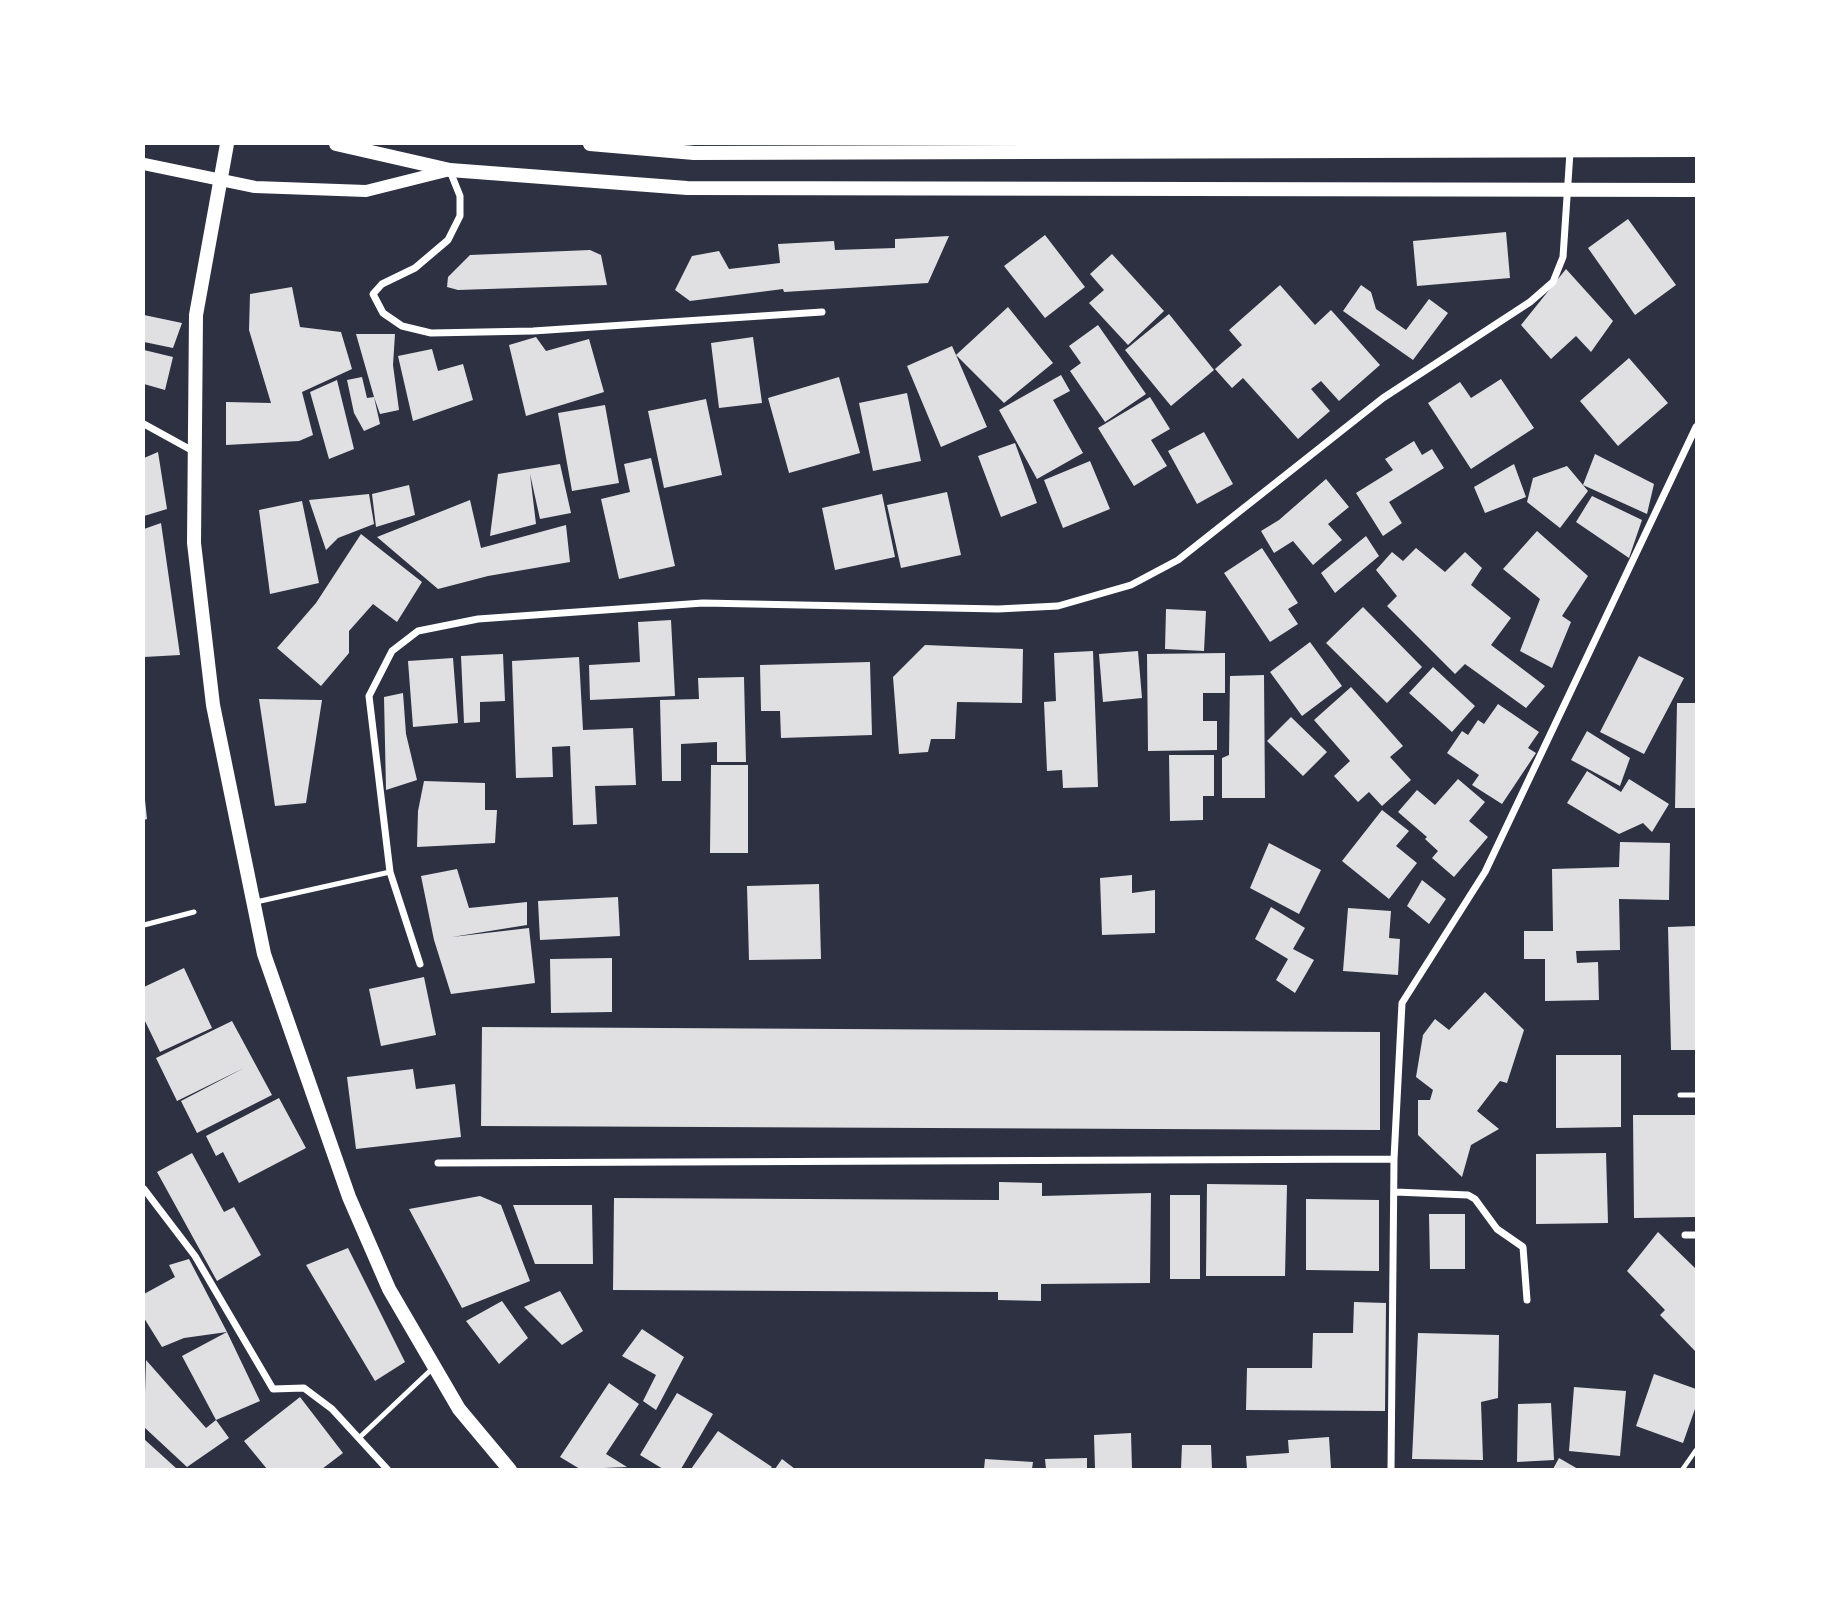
<!DOCTYPE html>
<style>
body{margin:0}
#map{position:relative;width:1840px;height:1613px;overflow:hidden;background:#2d3142;font-family:Ubuntu,sans-serif}
canvas{display:block}
.frame{position:absolute;inset:0;border:145px solid #fff;pointer-events:none}
</style>
<div id="map">
<canvas width="1840" height="1613"></canvas>
<div class="frame"></div>
</div>
<script>
const ctx = document.querySelector('canvas').getContext('2d');
ctx.lineJoin = 'round';
function fillPath(path, color) { ctx.fillStyle = color; ctx.fill(path, 'evenodd'); }
const poly = rows => new Path2D(rows.map(r => 'M' + r).join(''));
function strokePath(path, color, width, dash) { ctx.strokeStyle = color; ctx.lineWidth = width; ctx.lineCap = dash ? 'butt' : 'round'; ctx.setLineDash(dash || []); ctx.stroke(path); }
fillPath(poly([
 [1628,219,1676,285,1635,315,1588,248],
 [1506,232,1510,278,1417,286,1413,241],
 [1045,235,1085,287,1045,318,1004,266],
 [949,236,928,283,784,292,783,289,690,301,675,290,692,256,719,251,729,269,780,263,778,244,834,241,835,250,895,248,895,239],
 [590,250,601,255,607,285,458,290,447,287,448,277,470,255],
 [1112,254,1164,311,1128,345,1089,303,1104,290,1090,274],
 [1566,269,1613,321,1591,352,1576,336,1551,359,1521,325],
 [1280,285,1315,325,1331,310,1380,365,1339,401,1321,381,1311,389,1330,411,1298,439,1243,378,1232,388,1215,369,1242,345,1229,330],
 [1361,285,1371,292,1376,309,1406,330,1429,299,1448,313,1413,360,1343,311],
 [292,287,300,327,341,332,352,369,302,392,313,435,299,441,226,445,226,402,271,403,249,330,250,294],
 [1008,307,1053,363,1004,403,956,355,987,427,941,447,907,366,952,346,956,355],
 [1169,314,1214,370,1171,406,1125,350],
 [144,315,182,323,173,348,144,342],
 [1098,325,1146,394,1105,422,1070,371,1081,363,1069,346],
 [356,334,395,334,393,365,399,410,380,414,374,397,380,424,364,431,354,413,347,380,362,377,367,398,374,397],
 [536,337,546,351,589,339,604,392,526,416,509,345],
 [753,337,762,403,719,408,711,343],
 [432,349,438,371,463,364,473,400,413,421,398,356],
 [144,350,173,357,165,390,144,384],
 [1629,358,1668,403,1618,446,1580,401],
 [1061,375,1070,391,1053,400,1083,453,1037,479,999,410],
 [839,377,860,453,789,473,768,398],
 [1501,379,1534,428,1471,469,1428,403,1460,382,1471,398],
 [337,380,354,449,329,459,310,392],
 [907,393,921,461,873,471,859,403],
 [1150,397,1170,429,1151,440,1167,466,1134,486,1098,428],
 [706,399,722,475,664,488,648,411],
 [605,405,619,483,572,491,558,413],
 [1204,432,1233,484,1197,504,1168,451],
 [1414,441,1422,455,1432,449,1444,468,1389,502,1402,523,1383,536,1356,493,1393,470,1385,459],
 [1015,443,1037,503,1001,517,978,456],
 [158,452,167,509,144,516,144,458],
 [1595,454,1654,484,1647,514,1583,485],
 [651,458,675,566,619,579,601,499,630,492,624,464],
 [1090,461,1110,509,1063,528,1044,480],
 [560,464,571,513,540,519,530,474,536,524,490,536,498,474],
 [1514,464,1526,497,1485,513,1474,487],
 [1567,466,1588,491,1560,528,1527,502,1533,478],
 [1326,479,1349,507,1328,524,1342,540,1313,565,1293,541,1274,553,1261,531,1279,520],
 [409,485,415,515,376,527,372,494],
 [947,492,961,555,901,568,887,505],
 [369,494,374,524,338,538,326,550,309,500],
 [882,494,895,557,835,570,822,508],
 [1592,496,1642,520,1629,558,1576,522],
 [470,500,481,548,566,525,570,562,488,576,438,589,377,537],
 [302,501,319,583,270,594,259,510],
 [161,523,180,655,144,657,144,529],
 [1537,531,1588,576,1562,616,1571,622,1552,668,1520,651,1540,599,1503,569],
 [361,534,422,582,397,622,373,604,349,631,349,653,321,686,277,648,316,603],
 [1366,536,1379,556,1335,593,1321,573],
 [1262,548,1298,603,1288,609,1298,624,1270,642,1224,573],
 [1416,548,1445,572,1465,552,1482,568,1471,585,1511,618,1491,645,1545,686,1526,708,1465,664,1455,674,1387,606,1397,596,1376,570,1392,552,1403,561],
 [1363,607,1422,667,1387,703,1326,643],
 [1166,609,1206,611,1204,651,1165,649],
 [671,620,675,696,590,700,589,665,640,662,638,622],
 [1310,642,1342,686,1302,716,1270,672],
 [925,645,1023,649,1022,703,957,702,955,739,931,739,928,752,899,754,893,677],
 [1093,651,1098,787,1063,788,1062,770,1047,771,1044,702,1056,701,1054,653],
 [1138,651,1142,698,1103,702,1099,654],
 [1225,653,1225,693,1203,693,1203,721,1217,721,1217,750,1148,751,1147,654],
 [503,654,505,701,480,702,480,722,464,723,461,656],
 [1639,656,1684,678,1644,754,1600,732],
 [579,657,583,730,633,728,636,785,595,786,597,824,573,825,570,746,552,747,553,777,516,778,512,661],
 [453,658,458,723,413,727,408,661],
 [870,662,872,735,781,738,780,711,761,711,760,665],
 [1433,667,1475,706,1452,732,1409,693],
 [1264,675,1265,798,1222,798,1222,758,1229,755,1230,676],
 [744,677,746,762,717,762,717,742,681,744,681,781,662,781,660,700,699,699,698,678],
 [1351,687,1403,746,1390,757,1411,780,1382,806,1369,792,1358,802,1334,776,1350,761,1314,720],
 [403,693,406,734,417,780,386,790,384,697],
 [259,699,322,700,306,803,275,806],
 [1677,703,1696,703,1696,808,1675,808],
 [1498,704,1539,732,1528,748,1536,753,1502,804,1472,785,1479,775,1447,753,1462,731,1468,735,1478,720,1484,724],
 [1291,717,1327,752,1303,776,1267,741],
 [1587,731,1630,758,1620,786,1571,760],
 [1169,755,1214,755,1214,796,1203,796,1203,820,1170,821],
 [711,765,748,765,748,853,710,853],
 [1587,771,1621,792,1629,779,1669,804,1652,832,1643,823,1619,834,1567,803],
 [1458,779,1485,802,1469,821,1488,837,1454,877,1432,858,1438,851,1425,839,1427,837,1398,812,1417,790,1435,805],
 [424,781,485,783,485,810,497,810,495,843,417,847,418,811],
 [144,790,147,819,144,820],
 [1382,810,1409,831,1396,846,1417,863,1389,899,1342,861],
 [1620,842,1670,843,1669,900,1619,899,1620,950,1576,951,1577,963,1598,962,1599,1000,1545,1001,1545,959,1524,959,1524,931,1553,931,1552,869,1619,867],
 [1269,843,1321,870,1299,914,1250,888],
 [457,869,469,908,527,902,527,925,452,937,529,928,535,983,451,994,434,940,421,876],
 [1132,875,1132,893,1155,890,1155,933,1102,935,1100,878],
 [1422,880,1446,899,1429,924,1407,906],
 [819,884,821,959,749,960,747,886],
 [618,897,620,936,540,940,538,901],
 [1271,907,1305,928,1293,949,1314,960,1295,993,1276,980,1288,959,1255,939],
 [1348,908,1391,911,1389,938,1400,939,1398,975,1343,971],
 [1696,926,1696,1050,1671,1050,1668,927],
 [612,958,612,1012,551,1013,550,959],
 [184,968,212,1028,160,1052,144,1019,144,987],
 [424,977,436,1035,381,1046,369,989],
 [1485,992,1524,1030,1507,1083,1500,1081,1477,1111,1499,1129,1471,1145,1462,1177,1418,1135,1418,1100,1430,1100,1433,1090,1416,1077,1423,1035,1435,1019,1449,1030],
 [232,1021,272,1095,197,1133,181,1101,244,1068,177,1101,156,1058],
 [482,1027,1380,1032,1380,1130,481,1126],
 [1556,1055,1621,1055,1621,1127,1556,1128],
 [413,1069,416,1089,455,1084,461,1137,356,1149,347,1077],
 [279,1098,306,1148,239,1183,223,1152,216,1156,206,1136],
 [1633,1115,1696,1115,1696,1217,1634,1218],
 [192,1153,224,1212,234,1207,261,1255,217,1281,157,1172],
 [1606,1153,1608,1223,1536,1224,1536,1154],
 [999,1182,1042,1183,1042,1196,1151,1193,1150,1283,1041,1284,1041,1301,998,1300,998,1292,613,1290,614,1198,999,1200],
 [1207,1184,1287,1185,1285,1276,1206,1276],
 [1170,1195,1200,1195,1200,1279,1170,1279],
 [480,1196,501,1205,530,1281,462,1308,409,1209],
 [1306,1199,1379,1200,1379,1271,1306,1270],
 [513,1205,592,1205,593,1264,535,1264],
 [1429,1214,1465,1214,1465,1269,1430,1269],
 [1658,1232,1696,1269,1696,1352,1660,1315,1665,1310,1627,1271],
 [348,1248,405,1362,375,1381,306,1265],
 [189,1259,227,1332,260,1401,216,1420,182,1356,227,1332,184,1338,162,1347,144,1318,144,1294,175,1277,169,1265],
 [560,1291,583,1331,562,1345,524,1307],
 [502,1301,528,1338,499,1364,466,1321],
 [1354,1302,1386,1303,1385,1411,1246,1410,1247,1368,1312,1368,1313,1333,1353,1333],
 [642,1329,684,1357,656,1410,643,1401,656,1375,622,1356],
 [1418,1333,1499,1335,1498,1398,1481,1402,1483,1460,1412,1459],
 [146,1360,206,1428,216,1420,229,1438,187,1467,144,1427],
 [1654,1374,1696,1389,1696,1406,1683,1443,1636,1426],
 [609,1383,639,1404,606,1454,627,1467,580,1469,560,1457],
 [1574,1387,1626,1391,1620,1456,1569,1451],
 [677,1393,713,1414,681,1469,663,1469,640,1455],
 [300,1397,343,1453,322,1469,267,1469,244,1441],
 [1551,1403,1554,1460,1517,1462,1518,1404],
 [718,1431,772,1467,770,1469,691,1469],
 [1131,1433,1132,1469,1095,1469,1094,1435],
 [1329,1437,1331,1469,1247,1469,1246,1456,1289,1453,1288,1440],
 [144,1439,177,1469,144,1469],
 [1182,1445,1211,1445,1212,1469,1181,1469],
 [1087,1458,1087,1469,1046,1469,1045,1459],
 [1559,1458,1578,1469,1553,1469],
 [782,1459,795,1469,775,1469],
 [985,1459,1033,1462,1032,1469,984,1469]
]), '#e0e0e3');
strokePath(poly([
 [1682,1470,1696,1450]
]), '#fff', 4.5);
strokePath(poly([
 [256,902,390,872],
 [144,925,194,912],
 [1680,1095,1696,1095],
 [360,1437,433,1368]
]), '#fff', 5);
strokePath(poly([
 [450,171,460,196,460,216,448,240,415,268,382,284,373,294,383,313,402,326,431,333,533,331,822,312],
 [144,424,193,451],
 [420,964,390,872,369,696,392,651,418,631,478,619,703,603,998,609,1058,606,1131,585,1178,560,1383,398,1530,302,1553,282,1563,257,1570,152],
 [438,1163,1394,1159],
 [144,1189,195,1256,273,1389,304,1388,332,1409,388,1470],
 [1395,1192,1468,1195,1475,1199,1497,1229,1523,1247,1527,1300],
 [1685,1235,1696,1235],
 [1391,1470,1394,1159,1402,1003,1485,872,1696,427]
]), '#fff', 7);
strokePath(poly([
 [144,164,255,187,366,191,450,170]
]), '#fff', 12);
strokePath(poly([
 [227,144,196,315,194,543,213,705,264,954,349,1197,389,1289,459,1409,510,1470],
 [336,144,450,170,687,188,1696,190],
 [590,144,694,153,1696,150]
]), '#fff', 14);
</script>
